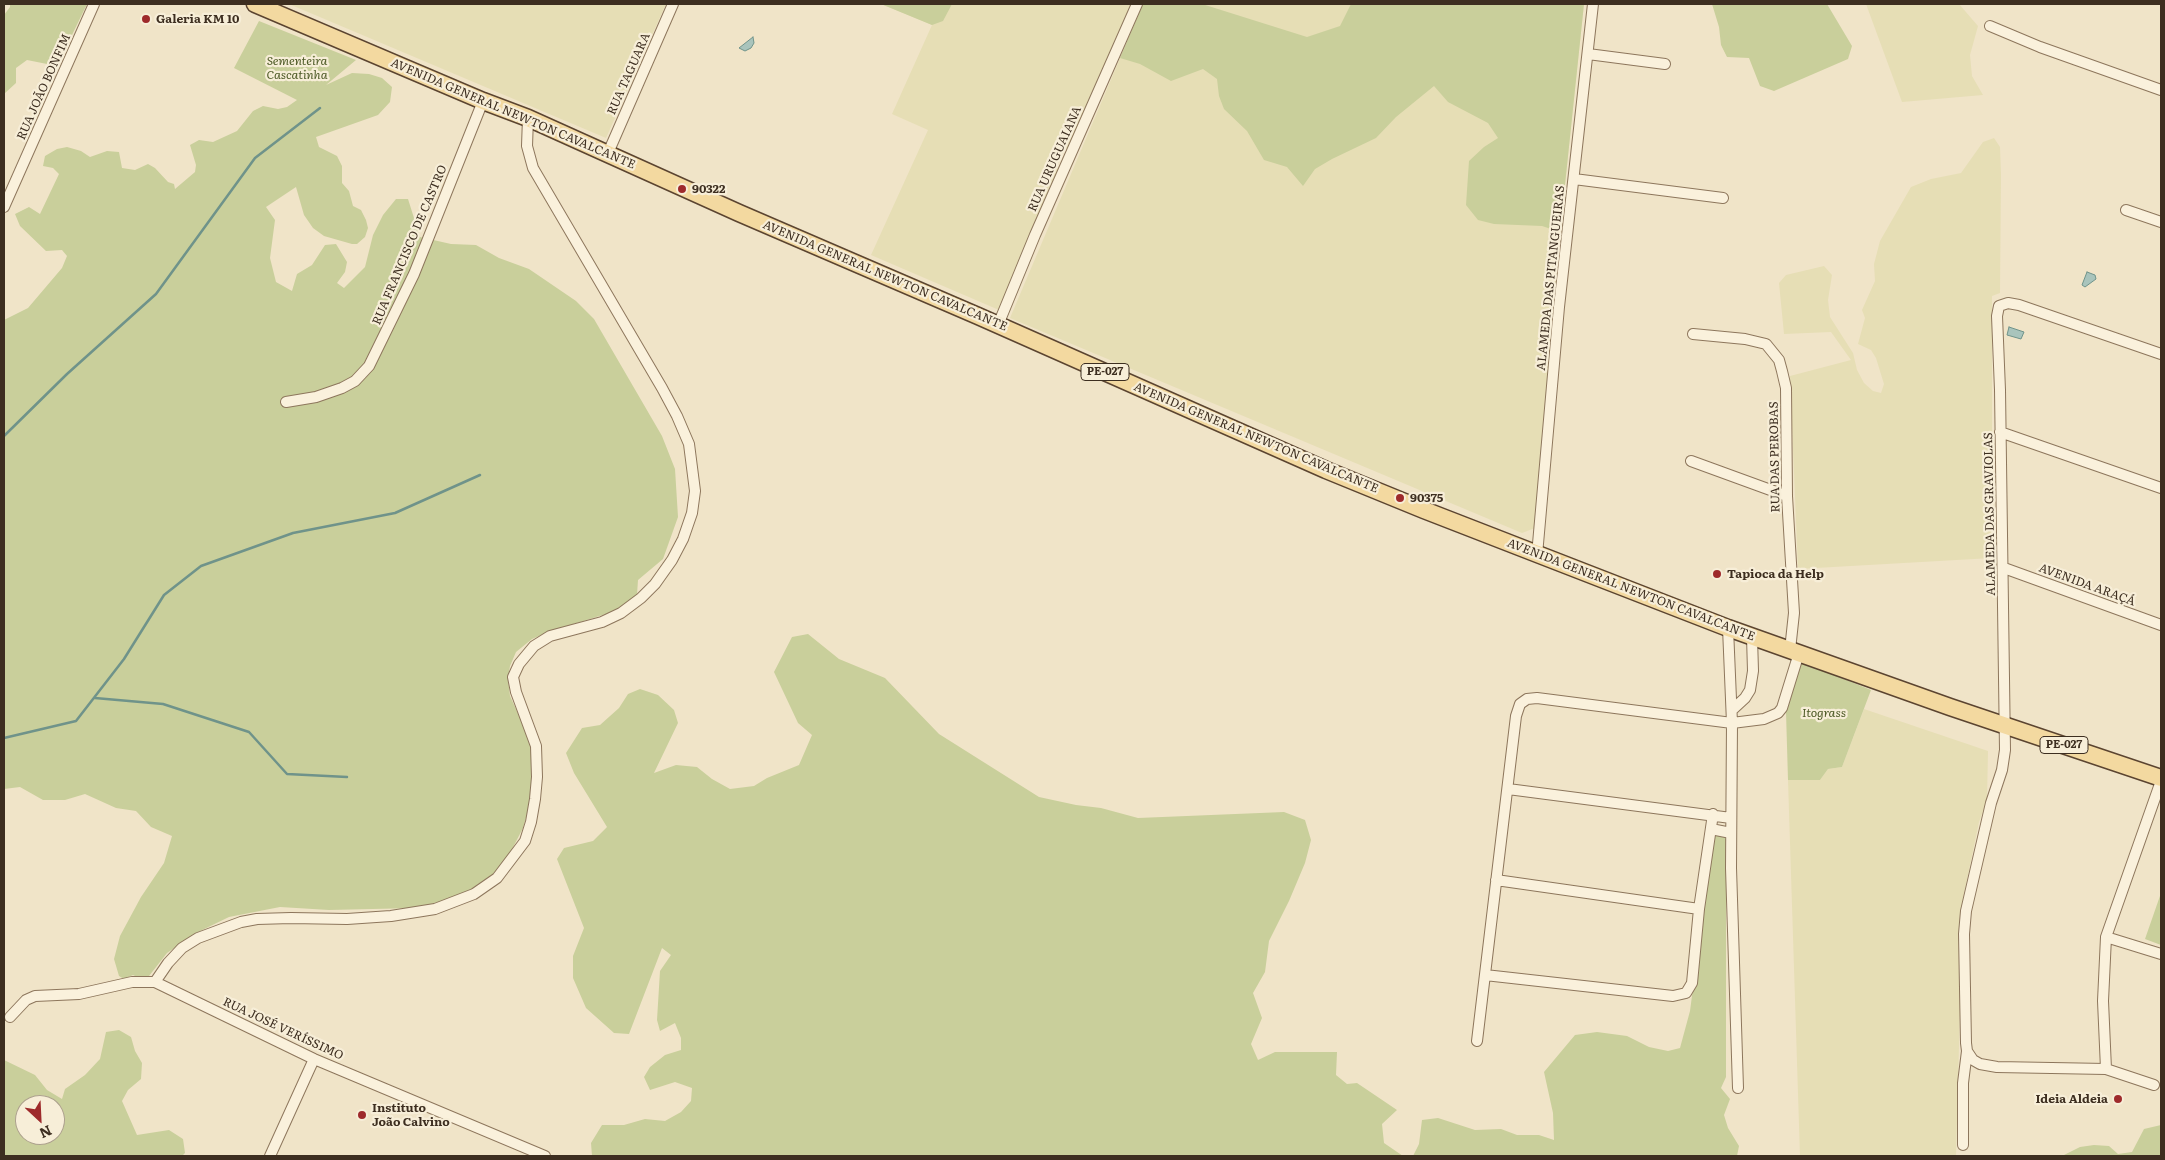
<!DOCTYPE html>
<meta charset="utf-8">
<style>
body{margin:0}
#map{position:relative;width:2165px;height:1160px;overflow:hidden;background:#f0e4c8;font-family:Literata,serif}
canvas{display:block}
.frame{position:absolute;inset:0;border:5px solid #3d2e20;pointer-events:none}
.north{position:absolute;left:15px;top:1095px;width:50px;height:50px;box-sizing:border-box;background:#f7eed8;border:1px solid #ada18e;border-radius:50%;rotate:155deg;font-size:14px;font-weight:700;line-height:20px;text-align:center;color:#3d2e20}
.north::after{content:'';display:block;margin:auto;width:18px;height:22px;background:#9e2a2b;clip-path:polygon(50% 0,100% 100%,50% 72%,0 100%)}
</style>
<div id="map">
<canvas width="2165" height="1160"></canvas>
<div class="frame"></div>
<div class="north">N</div>
</div>
<script>
const ctx = document.querySelector('canvas').getContext('2d');
ctx.lineJoin = 'round';
function fillPath(path, color) { ctx.fillStyle = color; ctx.fill(path, 'evenodd'); }
const poly = rows => new Path2D(rows.map(r => 'M' + r).join(''));
function strokePath(path, color, width, dash) { ctx.strokeStyle = color; ctx.lineWidth = width; ctx.lineCap = dash ? 'butt' : 'round'; ctx.setLineDash(dash || []); ctx.stroke(path); }
function label(font, color, halo, rows, align = 'center') {
  ctx.font = font + ' Literata,serif'; ctx.lineWidth = 4.5; ctx.setLineDash([]); ctx.textBaseline = 'middle'; ctx.strokeStyle = halo; ctx.fillStyle = color; for (const [text, x, y, turn = 0] of rows) {
    ctx.save(); ctx.translate(x, y); ctx.rotate((+turn || 0) * Math.PI / 180); ctx.textAlign = isNaN(turn) ? turn : align; if (halo) ctx.strokeText(text, 0, 0); ctx.fillText(text, 0, 0); ctx.restore();
  }
}
fillPath(poly([
 [289,4,666,4,606,138],
 [881,4,1131,4,1069,148,1058,149,1054,161,1059,171,999,310,871,255,928,130,892,114,932,25],
 [1143,4,1584,4,1560,232,1535,528,1522,533,1010,318],
 [1866,4,1959,4,1978,26,1970,55,1972,76,1983,95,1902,102],
 [1994,138,2000,147,2001,175,2000,293,1992,296,1992,558,1798,569,1790,376,1851,360,1831,332,1784,334,1779,283,1786,275,1824,266,1832,275,1828,300,1830,317,1853,353,1857,370,1864,383,1873,391,1881,393,1884,384,1876,358,1871,350,1858,344,1865,318,1862,310,1875,281,1874,264,1880,241,1911,187,1931,179,1961,173,1983,142],
 [1864,709,1988,751,1987,800,1979,822,1963,899,1956,1156,1800,1156,1788,780,1820,780,1828,769,1842,767]
]), '#e6deb5');
fillPath(poly([
 [10,4,87,4,57,66,27,60,16,68,16,83,4,94,4,15,10,7],
 [881,4,952,4,943,21,932,25],
 [1143,4,1202,4,1307,37,1340,26,1351,4,1584,4,1560,232,1542,226,1494,224,1478,220,1466,205,1469,161,1484,147,1498,138,1488,123,1448,102,1434,86,1396,117,1376,138,1332,159,1315,169,1303,186,1287,167,1264,160,1247,131,1224,109,1219,96,1217,79,1203,69,1171,81,1140,64,1120,58],
 [1712,4,1827,4,1852,46,1848,59,1774,91,1760,86,1749,58,1727,57,1721,45,1719,27],
 [259,21,356,60,326,85,352,73,369,74,382,78,392,87,390,102,378,115,316,137,319,147,337,156,342,166,342,183,349,191,353,206,361,210,366,220,368,228,365,237,357,244,352,244,324,236,313,228,304,215,296,187,266,207,275,220,270,258,276,282,292,291,297,274,312,265,325,245,336,244,347,262,345,272,337,283,344,288,365,267,373,235,383,215,396,199,408,199,420,237,451,244,476,245,499,258,529,269,576,301,594,319,662,436,675,469,678,517,663,559,638,580,637,595,629,603,609,613,548,632,532,639,516,652,510,666,508,679,510,696,531,742,533,756,531,800,523,828,509,855,493,874,470,890,446,900,416,908,329,910,280,907,229,917,196,933,167,953,149,976,141,979,133,975,124,979,119,976,114,959,120,936,141,897,164,863,172,836,151,827,136,811,116,808,85,794,65,800,43,800,20,787,4,789,4,320,28,308,62,268,67,256,62,250,46,251,20,226,15,214,29,207,40,214,59,174,53,168,43,166,45,156,57,149,67,147,81,151,90,157,107,151,119,152,122,168,135,170,148,164,155,168,168,182,174,184,175,189,195,172,196,165,190,145,199,140,213,142,237,131,253,111,263,106,278,109,287,107,297,100,234,68],
 [808,634,839,659,885,678,939,734,1039,797,1076,805,1101,808,1138,818,1284,812,1305,820,1311,840,1305,863,1289,901,1269,941,1265,972,1253,993,1262,1018,1251,1044,1258,1060,1275,1052,1337,1052,1336,1075,1347,1084,1357,1083,1397,1110,1382,1124,1384,1143,1403,1156,592,1156,591,1143,602,1125,624,1125,645,1119,665,1121,681,1112,691,1101,692,1088,675,1082,650,1090,644,1077,650,1067,665,1055,681,1050,681,1038,675,1023,660,1031,657,1020,660,971,671,955,662,948,629,1034,614,1033,586,1008,573,978,573,956,584,928,557,859,564,848,593,841,607,827,574,773,566,753,582,728,600,725,619,708,628,694,640,689,658,695,674,710,678,723,654,773,676,765,697,767,712,779,730,789,754,786,767,778,799,765,812,735,798,723,774,672,792,637],
 [1802,662,1871,690,1842,767,1828,769,1820,780,1788,780,1786,712],
 [1716,835,1724,836,1726,838,1726,1077,1721,1088,1730,1099,1724,1115,1728,1128,1739,1146,1737,1156,1413,1156,1419,1144,1422,1120,1438,1118,1475,1130,1501,1129,1517,1135,1539,1135,1554,1140,1553,1113,1544,1072,1575,1035,1597,1032,1627,1036,1649,1047,1668,1051,1680,1048,1690,1011,1713,837],
 [2161,893,2161,945,2145,939],
 [119,1030,131,1037,135,1051,142,1063,141,1079,128,1090,122,1101,137,1135,169,1130,183,1139,185,1153,182,1156,4,1156,4,1060,35,1075,47,1090,62,1099,65,1089,85,1075,100,1059,106,1032],
 [25,1105,55,1105,55,1135,25,1135],
 [2161,1125,2161,1156,2062,1156,2080,1147,2094,1145,2109,1146,2118,1154,2132,1152,2144,1129]
]), '#c9cf9b');
const water = poly([
 [753,37,754,43,751,48,745,51,739,48,753,37],
 [2087,272,2095,275,2096,279,2085,287,2082,285,2087,272],
 [2009,327,2024,332,2021,339,2007,335,2009,327]
]);
fillPath(water, '#a9c4bc');
strokePath(water, '#6f938a', 1);
strokePath(poly([
 [4,436,67,374,156,294,255,158,320,108],
 [95,698,163,704,249,732,287,774,347,777],
 [4,738,76,721,124,659,164,595,201,566,293,533,395,513,480,475]
]), '#6f938a', 2.5);
const minor = poly([
 [1990,26,2040,47,2161,90],
 [1588,54,1665,64],
 [608,153,673,4],
 [1574,179,1723,198],
 [4,207,94,4],
 [2126,210,2161,222],
 [998,325,1035,235,1137,4],
 [1693,334,1745,339,1766,344,1779,360,1782,371,1786,388,1787,496,1794,613,1790,650],
 [286,402,316,397,342,388,355,381,369,366,414,274,483,101],
 [2000,432,2161,488],
 [1691,461,1787,496],
 [1537,555,1559,307,1593,4],
 [2004,568,2161,625],
 [1728,628,1732,723,1731,868,1738,1088],
 [1732,710,1745,698,1750,690,1753,671,1752,637],
 [1508,789,1731,818],
 [1711,829,1731,833],
 [1496,880,1699,909],
 [2106,937,2161,954],
 [1485,975,1673,996,1686,993,1692,983,1699,909,1713,814],
 [155,982,168,963,182,948,198,938,241,922,257,919,291,918,347,919,391,916,435,909,474,894,497,878,525,841,531,822,535,799,537,777,536,746,516,692,513,677,519,664,534,646,550,636,602,622,621,613,641,598,655,584,672,560,683,539,692,513,695,491,689,444,677,416,662,388,533,168,527,146,528,118],
 [10,1017,26,1000,35,996,79,994,132,982,155,982,314,1059,545,1156],
 [1477,1041,1516,716,1520,704,1527,699,1537,698,1732,723,1764,719,1778,713,1782,708,1799,653],
 [2106,1069,2103,1001,2106,937,2161,781],
 [2154,1085,2106,1069,1997,1067,1980,1064,1973,1060,1967,1051,1966,1043,1964,934,1966,911,1991,803,2002,770,2005,750,2000,390,1997,316,1999,306,2008,303,2019,305,2161,354],
 [1963,1145,1963,1083,1967,1051],
 [270,1156,314,1059]
]);
const primary = poly([
 [255,4,483,101,528,118,739,213,978,316,1326,470,1424,510,1728,628,1950,707,2161,778]
]);
strokePath(minor, '#8d765c', 12);
strokePath(primary, '#5b4430', 19);
strokePath(minor, '#faf1dc', 10);
strokePath(primary, '#f3d9a0', 16);
for (const [x, y, r, color] of [
 [146,19,5,"#9e2a2b"],
 [682,189,5,"#9e2a2b"],
 [1400,498,5,"#9e2a2b"],
 [1717,574,5,"#9e2a2b"],
 [2118,1099,5,"#9e2a2b"],
 [362,1115,5,"#9e2a2b"]
]) { const dot = new Path2D(); dot.arc(x, y, r, 0, 2 * Math.PI); ctx.fillStyle = color; ctx.fill(dot); strokePath(dot, '#f7eed8', 2); }
for (const [x, y, w] of [
 [1105,372,48],
 [2064,745,48]
]) { const box = new Path2D(); box.roundRect(x - w / 2, y - 8.5, w, 17, 4); ctx.fillStyle = '#f7eed8'; ctx.fill(box); strokePath(box, '#3d2e20', 1); }
label('bold 11px', '#3d2e20', null, [
 ["PE-027",1105,372],
 ["PE-027",2064,745]
]);
label('bold 12px', '#3d2e20', '#f7eed8', [
 ["Galeria KM 10",156,19],
 ["90322",692,189],
 ["90375",1410,498],
 ["Tapioca da Help",1727,574],
 ["Ideia Aldeia",2108,1099,"right"],
 ["Instituto",372,1108],
 ["João Calvino",372,1122]
], 'left');
label('italic 12px', '#4d5a26', '#f7eed8', [
 ["Sementeira",297,61],
 ["Cascatinha",297,75],
 ["Itograss",1824,713]
]);
label('12px', '#3d2e20', '#f7eed8', [
 ["RUA TAGUARA",629,74,-66],
 ["RUA JOÃO BONFIM",44,87,-66],
 ["AVENIDA GENERAL NEWTON CAVALCANTE",513,114,23],
 ["RUA URUGUAIANA",1055,159,-66],
 ["RUA FRANCISCO DE CASTRO",410,245,-67],
 ["AVENIDA GENERAL NEWTON CAVALCANTE",885,276,23],
 ["ALAMEDA DAS PITANGUEIRAS",1551,278,-84],
 ["AVENIDA GENERAL NEWTON CAVALCANTE",1256,438,23],
 ["RUA DAS PEROBAS",1775,457,-91],
 ["ALAMEDA DAS GRAVIOLAS",1990,514,-91],
 ["AVENIDA ARAÇÁ",2087,585,20],
 ["AVENIDA GENERAL NEWTON CAVALCANTE",1631,590,21],
 ["RUA JOSÉ VERÍSSIMO",283,1029,25]
]);
</script>
